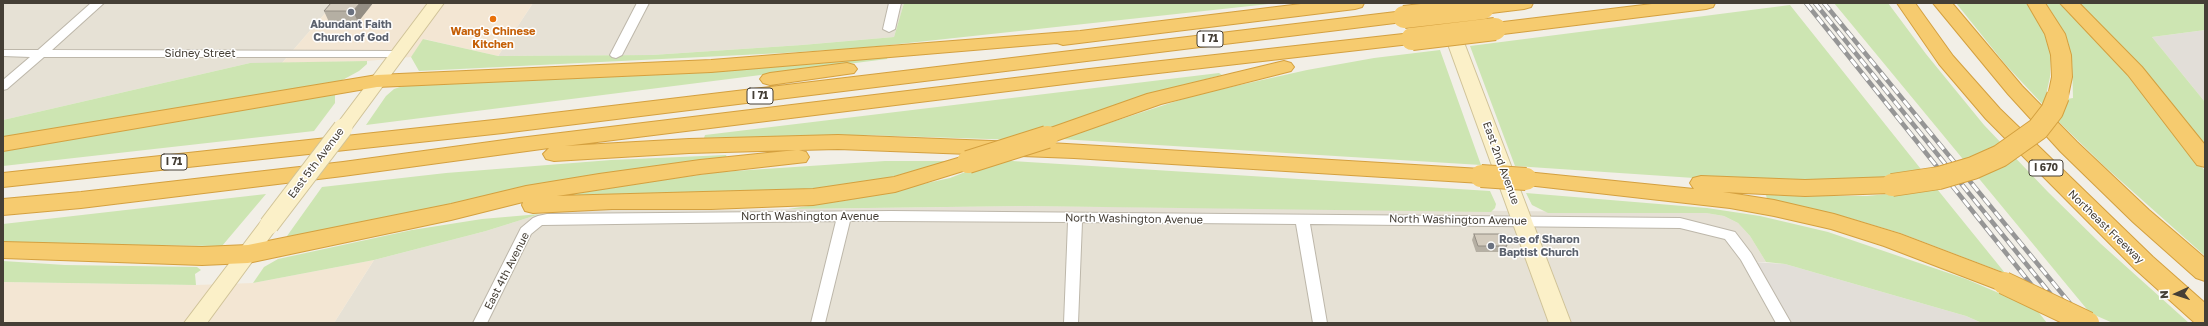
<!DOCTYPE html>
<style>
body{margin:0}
#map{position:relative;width:2208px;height:326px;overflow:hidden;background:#f2efe7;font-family:"Golos Text",sans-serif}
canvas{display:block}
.frame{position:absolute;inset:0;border:4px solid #453f36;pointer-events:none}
.north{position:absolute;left:2156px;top:274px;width:40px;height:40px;-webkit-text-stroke:3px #fff;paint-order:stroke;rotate:267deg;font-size:11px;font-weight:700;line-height:16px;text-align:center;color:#453f36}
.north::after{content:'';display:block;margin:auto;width:14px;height:18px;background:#453f36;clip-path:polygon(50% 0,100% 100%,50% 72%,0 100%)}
</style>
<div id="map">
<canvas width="2208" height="326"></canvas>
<div class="frame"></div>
<div class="north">N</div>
</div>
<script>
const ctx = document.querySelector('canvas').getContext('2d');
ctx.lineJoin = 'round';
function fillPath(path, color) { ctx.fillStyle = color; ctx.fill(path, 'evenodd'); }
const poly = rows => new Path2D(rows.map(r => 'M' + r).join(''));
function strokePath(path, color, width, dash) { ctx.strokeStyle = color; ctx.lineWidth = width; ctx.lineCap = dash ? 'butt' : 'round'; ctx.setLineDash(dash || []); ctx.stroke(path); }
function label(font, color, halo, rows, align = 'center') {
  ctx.font = font + ' "Golos Text",sans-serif'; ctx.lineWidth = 3; ctx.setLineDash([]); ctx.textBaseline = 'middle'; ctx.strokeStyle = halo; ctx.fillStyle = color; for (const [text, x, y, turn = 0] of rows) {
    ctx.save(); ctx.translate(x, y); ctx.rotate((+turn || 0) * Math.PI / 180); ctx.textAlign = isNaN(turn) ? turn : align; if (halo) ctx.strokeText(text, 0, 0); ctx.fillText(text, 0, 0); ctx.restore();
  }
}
fillPath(poly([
 [3,3,334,3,282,63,250,63,3,120],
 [533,3,904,3,894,37,802,45,652,55,498,56],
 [1025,206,1706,213,1724,216,1738,223,1750,236,1766,262,1754,262,1787,323,334,323,374,260,486,231,540,214,583,209,720,210]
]), '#e6e1d5');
fillPath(poly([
 [334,3,533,3,498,56,424,39,411,57,367,61,282,63],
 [374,260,334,323,3,323,3,282,196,285,253,283]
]), '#f3e6d3');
fillPath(poly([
 [2205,30,2205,102,2152,37],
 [1753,262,1785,264,1966,316,1982,323,1788,323]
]), '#e2ded8');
fillPath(poly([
 [904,3,1278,3,862,48,783,53,419,71,411,57,423,39,498,56,652,55,802,45,894,37],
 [1834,3,1888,3,1926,54,1984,125,2048,192,2101,244,2189,323,2113,323,2090,313],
 [1956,3,2029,3,2046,31,2051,49,2050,77,2046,95,2061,100,2073,98,2072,61,2068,42,2060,26,2046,3,2063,3,2133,77,2205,171,2205,256,2103,165,2060,123,2005,64],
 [2079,3,2205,3,2205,30,2152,37,2205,102,2205,147,2133,58],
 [1790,5,1924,173,1854,181,1739,181,1515,166,1470,46],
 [1440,50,1481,165,1060,139,1195,95,1307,70,1374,58],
 [888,56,887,59,366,125,386,96,394,89,403,86,646,75],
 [367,61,367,64,359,71,337,83,3,138,3,120,250,63],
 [1219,73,1222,75,1165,90,1020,140,862,135,704,138,705,135],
 [335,93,335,103,314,131,3,166,3,148],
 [726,155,727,157,725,159,290,237,287,236,322,187,446,173,611,160],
 [996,160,1490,191,1496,204,1495,208,1491,212,1025,206,788,209,854,199,950,178],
 [885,161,949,161,881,180,794,192,570,197,567,196,571,193,719,172],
 [1937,189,2005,273,1900,233,1846,217,1767,199,1766,195,1867,196],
 [1526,193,1707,208,1760,216,1828,232,1966,279,2036,309,2047,323,1982,323,1966,316,1785,264,1766,262,1750,236,1738,223,1724,216,1706,213,1548,213,1532,205],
 [266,194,222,246,3,244,3,224],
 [540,214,486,231,374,260,253,283,264,267,278,259,412,230,482,219],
 [3,261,65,265,197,267,201,270,195,274,196,285,3,282]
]), '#cde5b2');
const street = poly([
 [91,3,104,3,52,50,397,51,403,54,397,57,44,57,7,89,3,90,3,80,30,57,3,56,3,50,38,50,91,3],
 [637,3,649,3,622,55,616,58,612,57,610,55,637,3],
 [889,3,901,3,895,29,889,32,883,29,889,3],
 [891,211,1680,218,1735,232,1751,253,1791,323,1776,323,1741,260,1725,239,1680,228,1310,224,1327,323,1313,323,1296,224,1082,222,1078,323,1064,323,1068,222,891,221,850,221,825,323,811,323,836,221,542,225,531,234,487,323,473,323,521,228,533,218,538,216,547,214,891,211]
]);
const secondary = poly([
 [428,3,444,3,349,132,343,134,337,132,334,128,337,124,428,3],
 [1433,3,1449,3,1571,323,1549,323,1433,3],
 [269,218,276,220,279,225,207,323,184,323,262,220,269,218]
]);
const highway = poly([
 [1309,3,1364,3,1362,7,1355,9,1063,45,1057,43,711,72,377,87,3,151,3,137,377,75,711,60,1080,31,1309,3],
 [1480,3,1533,3,1531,7,1524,9,1483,14,1476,12,1474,8,1476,4,1480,3],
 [1660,3,1715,3,1713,7,1706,9,1495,35,1488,33,1485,29,1488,25,1495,23,1660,3],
 [1897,3,1915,3,1953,56,2000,109,2153,257,2205,303,2205,323,2195,323,2135,269,1986,119,1939,64,1897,3],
 [1933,3,1952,3,2022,86,2077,142,2149,210,2205,258,2205,281,2196,278,2133,222,2061,152,2008,94,1933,3],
 [2027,3,2045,3,2065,34,2071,55,2072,77,2068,96,2065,100,2058,102,2051,100,2048,96,2052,77,2051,55,2045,34,2027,3],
 [2060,3,2079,3,2142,67,2205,145,2205,167,2197,165,2128,75,2060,3],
 [1404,11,1411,13,1413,17,1411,21,503,133,3,187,3,173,503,119,1404,11],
 [1412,33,1419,35,1422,39,1419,43,1089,81,565,146,689,139,838,135,1043,143,1039,142,1036,137,1039,132,1147,94,1284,61,1291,63,1294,67,1291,71,1161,104,1050,143,1481,169,1489,171,1492,176,1489,181,1481,183,1074,158,838,149,799,150,806,152,809,157,806,162,700,174,557,196,813,189,894,177,968,155,976,157,979,162,976,167,895,192,813,205,711,209,612,209,533,213,525,211,522,205,523,202,451,220,248,263,202,265,3,258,3,242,202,247,248,245,451,204,526,186,599,174,700,160,796,150,689,153,554,161,546,159,543,154,549,148,343,176,81,208,3,215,3,199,81,192,343,162,519,138,1089,69,1412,33],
 [847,63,854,65,857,69,854,73,770,85,763,83,760,79,763,75,770,73,847,63],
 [1526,172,1694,189,1690,183,1693,178,1701,176,1805,180,1892,177,1900,180,1903,185,1900,190,1892,193,1805,196,1723,192,1774,200,1834,214,1900,234,2013,277,2016,283,2013,289,2004,292,1884,246,1831,229,1774,216,1730,208,1518,184,1515,179,1518,174,1526,172]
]);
strokePath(street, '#bdb7aa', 2);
strokePath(secondary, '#d0c398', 2);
strokePath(highway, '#d4a03f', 2);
fillPath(street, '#fff');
fillPath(secondary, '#fbf0c8');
fillPath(highway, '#f6cb6f');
const rail = poly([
 [1806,3,2062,323],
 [1815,3,2074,323],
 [1824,3,2086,323]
]);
strokePath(rail, '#969696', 4.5);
strokePath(rail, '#fff', 3, [9]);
const secondaryBridge = poly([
 [269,225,343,128]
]);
const highwayBridge = poly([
 [1404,17,1483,8],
 [1412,39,1495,29],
 [968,162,1047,137],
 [1481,176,1526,179],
 [1892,185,1939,178,1973,168,2000,156,2038,129,2052,111,2058,96],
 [2004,283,2088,323]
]);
strokePath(secondaryBridge, '#d0c398', 21, []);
strokePath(highwayBridge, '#d4a03f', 24, []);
strokePath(secondaryBridge, '#fbf0c8', 19);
strokePath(highwayBridge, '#f6cb6f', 22);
fillPath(poly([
 [373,3,358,22,329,22,324,11],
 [1474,234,1507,246,1505,252,1476,252,1472,240]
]), '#b5afa3');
fillPath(poly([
 [360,3,373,3,358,22,353,11]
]), '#948e84');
const building = poly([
 [331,3,360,3,353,11,324,11,331,3],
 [1474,234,1502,234,1507,246,1478,246,1474,234]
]);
fillPath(building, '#d3cbbd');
strokePath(building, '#948e84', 1);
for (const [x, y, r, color] of [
 [351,12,4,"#6b7280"],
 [493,19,4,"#e8710a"],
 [1491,246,4,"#6b7280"]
]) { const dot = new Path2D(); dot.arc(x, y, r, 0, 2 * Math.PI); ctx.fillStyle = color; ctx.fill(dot); strokePath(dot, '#fff', 1.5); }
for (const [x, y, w] of [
 [1210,39,26],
 [760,96,26],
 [174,162,26],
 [2046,168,34]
]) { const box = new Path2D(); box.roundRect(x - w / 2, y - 8, w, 16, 3); ctx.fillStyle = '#fff'; ctx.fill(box); strokePath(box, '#453f36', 1); }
label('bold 10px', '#453f36', null, [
 ["I 71",1210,39],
 ["I 71",760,96],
 ["I 71",174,162],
 ["I 670",2046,168]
]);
label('bold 11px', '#5b616d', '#fff', [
 ["Abundant Faith",351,25],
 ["Church of God",351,38],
 ["Rose of Sharon",1499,240,"left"],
 ["Baptist Church",1499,253,"left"]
]);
label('bold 11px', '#c56008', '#fff', [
 ["Wang's Chinese",493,32],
 ["Kitchen",493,45]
]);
label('11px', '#453f36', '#fff', [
 ["Sidney Street",200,54],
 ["East 5th Avenue",316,163,-53],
 ["East 2nd Avenue",1501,163,70],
 ["North Washington Avenue",810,217],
 ["North Washington Avenue",1134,219,1],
 ["North Washington Avenue",1458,220,1],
 ["Northeast Freeway",2106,227,44],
 ["East 4th Avenue",507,271,-63]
]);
</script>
